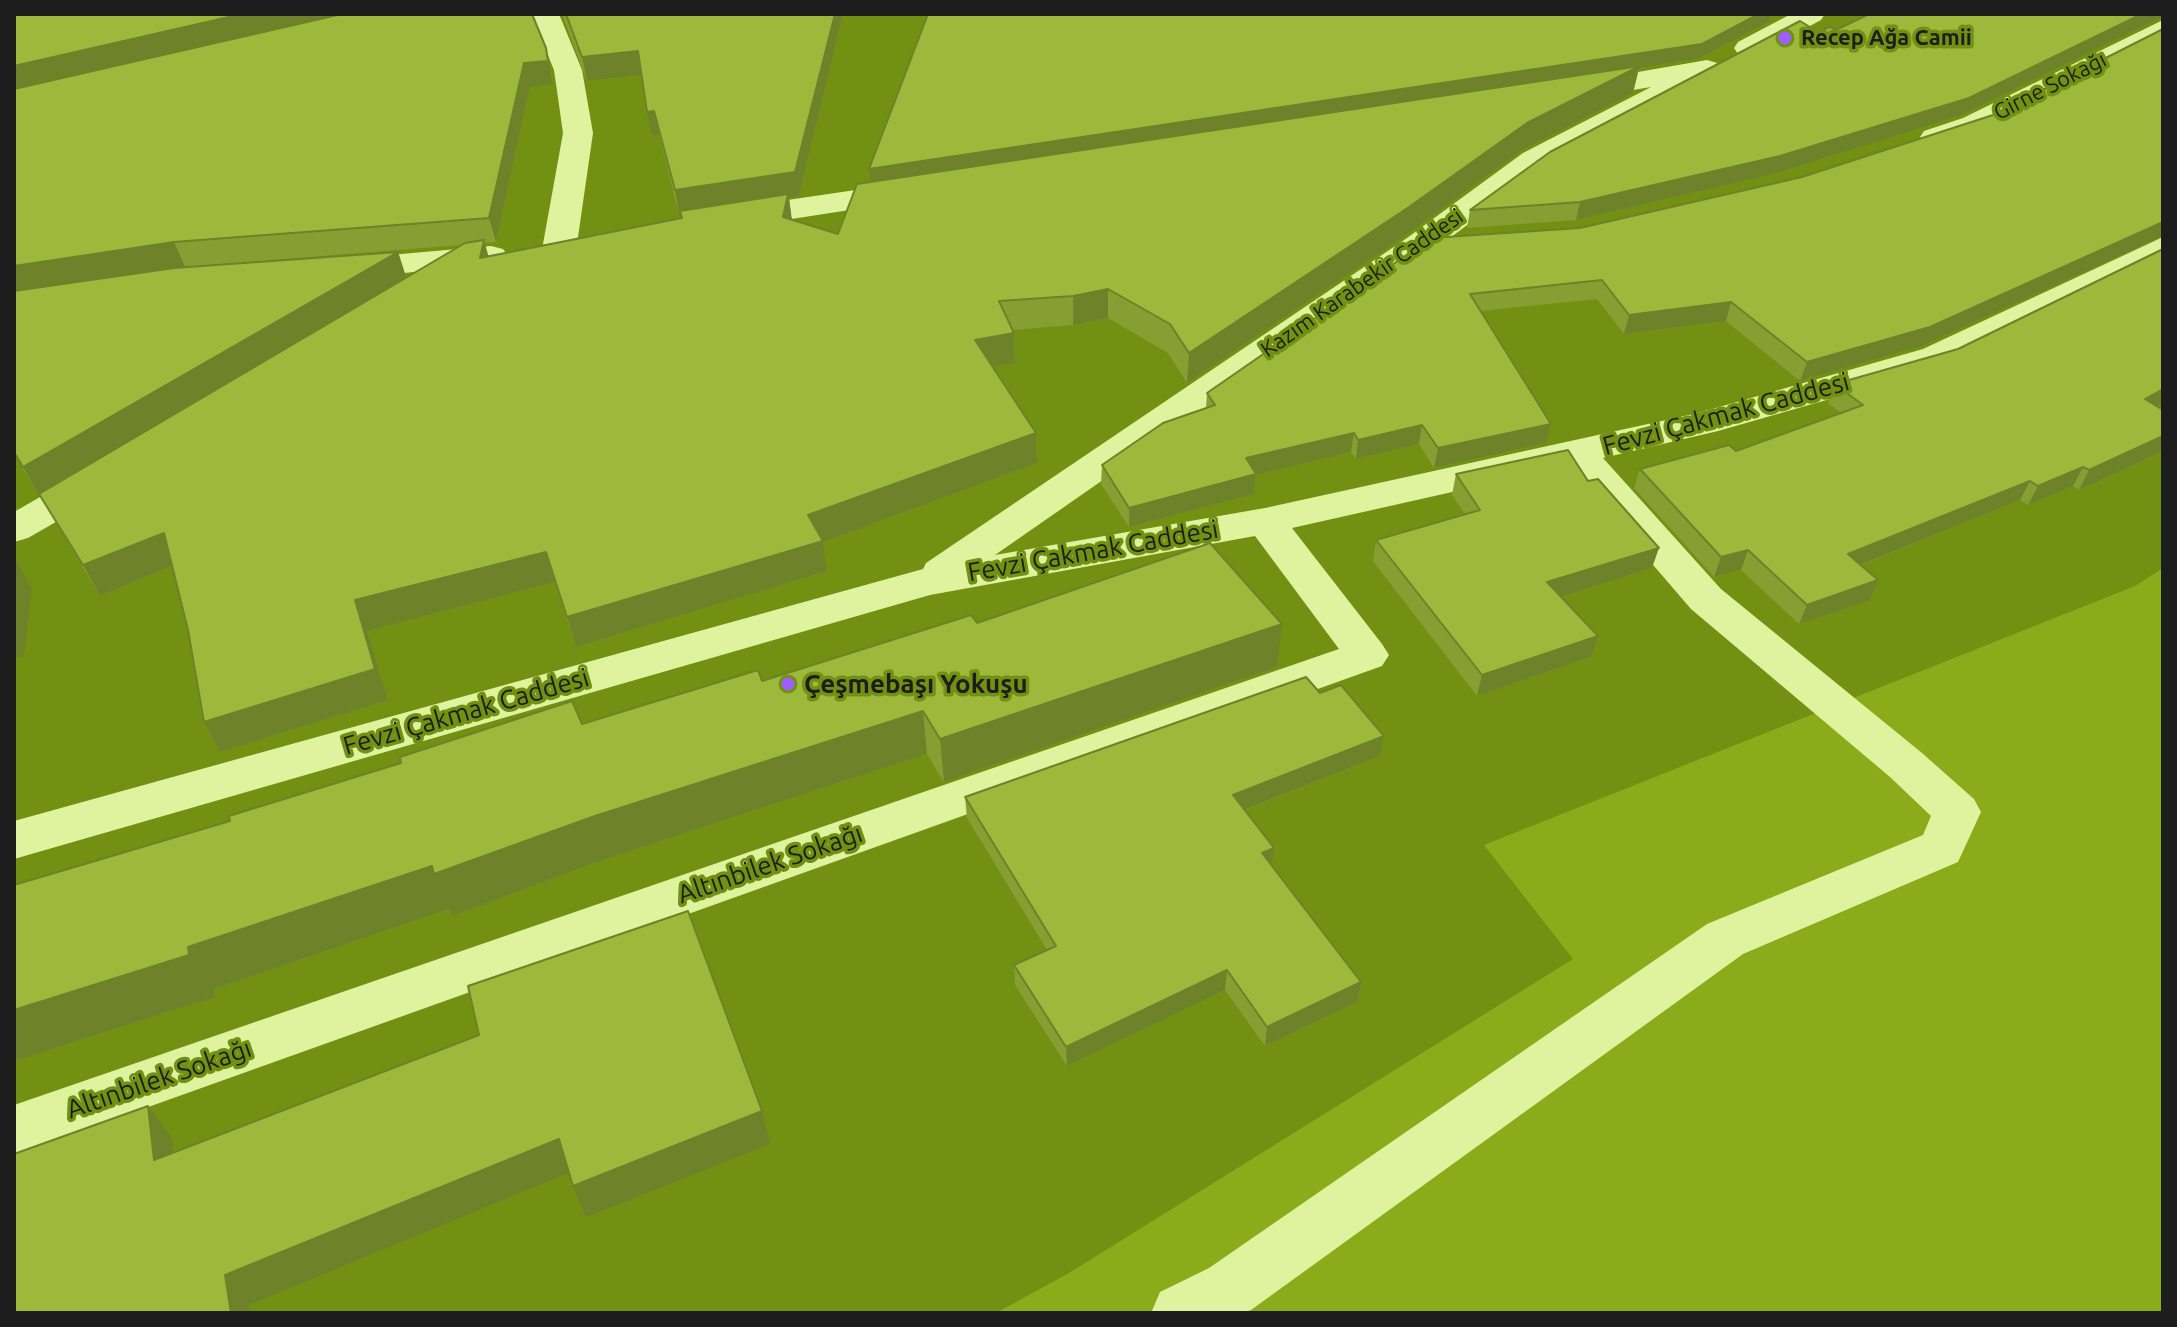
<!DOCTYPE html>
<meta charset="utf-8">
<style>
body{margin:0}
#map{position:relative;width:2177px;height:1327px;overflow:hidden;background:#729113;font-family:Ubuntu,sans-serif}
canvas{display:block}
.frame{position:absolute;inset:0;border:16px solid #1d1d1d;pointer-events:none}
</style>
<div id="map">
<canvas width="2177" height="1327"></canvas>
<div class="frame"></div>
</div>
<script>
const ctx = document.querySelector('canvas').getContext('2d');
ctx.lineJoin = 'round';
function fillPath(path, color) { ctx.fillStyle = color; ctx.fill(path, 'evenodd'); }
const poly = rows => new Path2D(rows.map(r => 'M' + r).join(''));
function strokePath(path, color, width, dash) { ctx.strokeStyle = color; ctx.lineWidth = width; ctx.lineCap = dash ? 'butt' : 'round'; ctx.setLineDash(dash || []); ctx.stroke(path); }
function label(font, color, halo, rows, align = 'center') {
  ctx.font = font + ' Ubuntu,sans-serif'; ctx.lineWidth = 7; ctx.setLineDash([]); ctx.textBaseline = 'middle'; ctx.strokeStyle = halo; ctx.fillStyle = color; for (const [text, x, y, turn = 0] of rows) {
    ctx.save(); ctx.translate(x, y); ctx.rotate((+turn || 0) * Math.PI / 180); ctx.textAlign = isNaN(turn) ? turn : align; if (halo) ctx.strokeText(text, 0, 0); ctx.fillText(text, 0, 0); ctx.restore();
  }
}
fillPath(poly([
 [2163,568,2163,1313,996,1313,1069,1273,1573,959,1484,845,2135,586]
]), '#8aab1a');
fillPath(poly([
 [531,14,559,14,582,70,593,133,577,244,572,251,560,254,548,251,543,244,563,133,554,70,531,14],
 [1791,14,1825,14,1821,20,1758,54,1748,56,1738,54,1734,48,1738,42,1791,14],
 [2163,20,2163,39,1985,130,1935,146,1924,143,1920,137,1924,131,1963,118,2163,20],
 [1707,60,1717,63,1721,69,1717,75,1684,81,1688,87,1683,93,1545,167,1431,252,995,555,1265,508,1698,413,1923,349,2163,237,2163,260,1949,365,1718,431,1603,458,1721,589,1922,753,1974,799,1981,812,1958,862,1743,954,1251,1310,1244,1313,1151,1313,1160,1292,1209,1268,1707,924,1923,835,1931,816,1890,777,1691,609,1568,466,1292,528,1382,644,1389,655,1382,666,14,1155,14,1105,1339,649,1255,536,930,595,14,859,14,821,923,569,926,563,1407,238,1523,153,1651,87,1579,99,1569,96,1564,90,1569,84,1707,60],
 [910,182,921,185,926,192,921,199,733,228,721,225,717,218,721,211,733,208,910,182],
 [491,246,503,249,508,256,503,263,345,279,333,276,328,269,333,262,345,259,491,246],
 [101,467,115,470,121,479,115,488,28,538,14,542,14,512,87,470,101,467]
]), '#dff29e');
fillPath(poly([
 [14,14,551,71,553,84,530,87,496,242,484,243,488,256,682,218,681,214,679,214,659,135,652,136,642,75,587,81,562,14,843,14,799,196,789,198,792,220,838,234,870,182,869,169,1769,22,1698,59,1639,68,1633,93,1521,151,1405,236,1187,383,1168,353,1108,318,1073,325,1013,330,1014,333,1015,363,992,367,1036,433,1037,463,823,542,827,571,576,647,555,582,367,631,388,700,220,752,204,722,188,630,172,566,100,596,39,494,461,245,184,267,398,252,406,277,38,494,14,454],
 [2163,14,2163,18,2162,17,1962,115,1774,174,1576,220,1467,228,1470,210,1818,32,1836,30],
 [2163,29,2163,236,1922,346,1800,381,1726,321,1624,334,1597,299,1481,311,1551,424,1546,443,1434,468,1419,444,1356,459,1351,452,1256,475,1254,494,1129,527,1101,484,1102,465,1206,408,1207,393,1580,228,1802,177,1993,115],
 [2163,249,2163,403,2157,406,2163,410,2163,451,2079,490,2073,486,2028,505,2020,500,1861,565,1878,580,1870,600,1799,624,1741,570,1714,577,1634,488,1640,469,1736,451,1841,413,1828,403,1835,384,1958,349],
 [1456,474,1588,481,1652,568,1561,597,1591,657,1477,696,1373,561,1376,540,1465,514,1452,495],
 [977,623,1277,667,944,782,927,754,608,858,452,916,449,909,214,989,215,997,14,1061,14,885,582,724,762,681],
 [1320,693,1384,736,1380,756,1245,810,1271,865,1357,1002,1265,1046,1225,990,1067,1066,1015,985,1014,965,1047,950,967,818,965,797]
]), '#869f33');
fillPath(poly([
 [242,14,349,14,14,92,14,66],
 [835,14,843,14,799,196,789,198,792,223,783,217,788,198,679,214,675,190],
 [1759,14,1771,14,1769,22,1698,59,1639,68,1633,93,1521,151,1405,236,1187,383,1189,353,1527,123,870,185,869,169],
 [2142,14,2163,14,2162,17,1962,115,1774,174,1576,220,1580,202],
 [546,48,553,84,530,87,496,242,489,218,524,63],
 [638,51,642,75,587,81,582,57],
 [654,111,659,135,652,136,647,112],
 [2163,222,2163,236,1922,346,1800,381,1807,362],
 [484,240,492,269,480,258],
 [174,242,185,267,14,293,14,266],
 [398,252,406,277,38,494,23,467],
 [1108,289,1108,318,1073,325,1073,296],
 [1731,302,1726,321,1624,334,1629,315],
 [1014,333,1015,363,976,370,975,340],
 [2163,389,2163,403,2135,418,2145,399],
 [1551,424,1546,443,1434,468,1438,448],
 [1422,425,1419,444,1356,459,1358,440],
 [1036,433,1037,463,823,542,827,571,576,647,567,617,808,515],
 [1354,433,1351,452,1256,475,1254,494,1129,527,1129,508,1246,458],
 [2163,436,2163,451,2079,490,2089,470],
 [2083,467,2073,486,2028,505,2038,486],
 [2030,481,2020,500,1840,573,1848,554],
 [164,533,179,563,100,596,83,565],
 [1659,548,1652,568,1542,603,1547,582],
 [1748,550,1741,570,1714,577,1721,557],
 [546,552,555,582,367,631,388,700,220,752,204,722,355,600],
 [17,562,32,589,24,656,14,659,14,582],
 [1878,580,1870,600,1799,624,1807,605],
 [1282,624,1277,667,944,782,940,739],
 [1598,636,1591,657,1477,696,1482,675],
 [923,711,927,754,608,858,452,916,449,909,214,989,215,997,14,1061,14,1010,188,947,432,866],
 [1384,736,1380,756,1231,815,1233,795],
 [1274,848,1271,868,1262,853],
 [1227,970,1225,990,1067,1066,1066,1047],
 [1361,982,1357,1002,1265,1046,1267,1027],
 [148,1106,172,1138,179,1191,154,1160],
 [762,1111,770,1144,586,1217,573,1186],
 [559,1139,573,1171,249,1305,250,1313,231,1313,225,1275]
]), '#6d8229');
const building = poly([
 [14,14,242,14,14,66,14,14],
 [342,14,532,14,546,48,548,61,524,63,489,218,174,242,14,266,14,89,342,14],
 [566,14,835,14,795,172,675,190,654,111,647,112,638,51,582,57,566,14],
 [928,14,1759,14,1702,44,869,169,928,14],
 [1869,14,2142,14,1969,98,1780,156,1580,202,1470,210,1550,152,1800,21,1818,32,1830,27,1836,30,1869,14],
 [2163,29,2163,222,1930,327,1807,362,1731,302,1629,315,1602,280,1470,294,1551,424,1438,448,1422,425,1358,440,1354,433,1246,458,1256,474,1129,508,1102,465,1163,423,1215,405,1207,393,1431,238,1580,228,1802,177,1993,115,2163,29],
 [1640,66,1527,123,1409,207,1189,353,1170,324,1108,289,1073,296,999,301,1014,333,975,340,1036,433,808,515,823,541,567,617,546,552,355,600,375,669,204,722,188,630,164,533,83,565,39,494,465,243,484,240,480,258,682,218,680,211,788,194,783,217,838,234,857,184,1640,66],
 [2163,249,2163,389,2145,399,2163,410,2163,436,2089,470,2083,467,2038,486,2030,481,1848,554,1878,580,1807,605,1748,550,1721,557,1640,469,1729,445,1736,451,1863,405,1835,384,1958,349,2163,249],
 [398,252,23,467,14,452,14,291,174,268,398,252],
 [1568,450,1588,481,1598,479,1659,548,1547,582,1598,636,1482,675,1376,540,1480,510,1456,474,1568,450],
 [1210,543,1282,624,940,739,923,711,595,816,434,874,432,866,188,947,189,955,14,1010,14,885,230,821,229,816,401,763,400,757,572,701,582,724,758,670,762,681,971,615,977,623,1210,543],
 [17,562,14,582,14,563,17,562],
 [1306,677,1320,693,1341,685,1384,736,1233,795,1274,848,1262,853,1361,982,1267,1027,1227,970,1066,1047,1014,965,1056,946,965,797,1306,677],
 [688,911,762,1111,573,1186,559,1139,225,1275,231,1313,14,1313,14,1154,148,1106,154,1160,479,1035,468,986,688,911]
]);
fillPath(building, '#9cb93b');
strokePath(building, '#6d8229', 2);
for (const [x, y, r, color] of [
 [1785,38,8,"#9d5fff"],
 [788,684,8,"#9d5fff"]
]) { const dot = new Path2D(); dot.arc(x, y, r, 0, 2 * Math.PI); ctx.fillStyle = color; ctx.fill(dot); strokePath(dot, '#729113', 3); }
label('bold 22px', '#1d1d1d', '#729113', [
 ["Recep Ağa Camii",1801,38]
], 'left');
label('22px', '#1d1d1d', '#729113', [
 ["Girne Sokağı",2050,86,-27],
 ["Kazım Karabekir Caddesi",1362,283,-35]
]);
label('26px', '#1d1d1d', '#729113', [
 ["Fevzi Çakmak Caddesi",1726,414,-15],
 ["Fevzi Çakmak Caddesi",1093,551,-10],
 ["Fevzi Çakmak Caddesi",466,712,-16],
 ["Altınbilek Sokağı",770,864,-19],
 ["Altınbilek Sokağı",159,1079,-19]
]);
label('bold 26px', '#1d1d1d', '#729113', [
 ["Çeşmebaşı Yokuşu",804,684]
], 'left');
</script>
